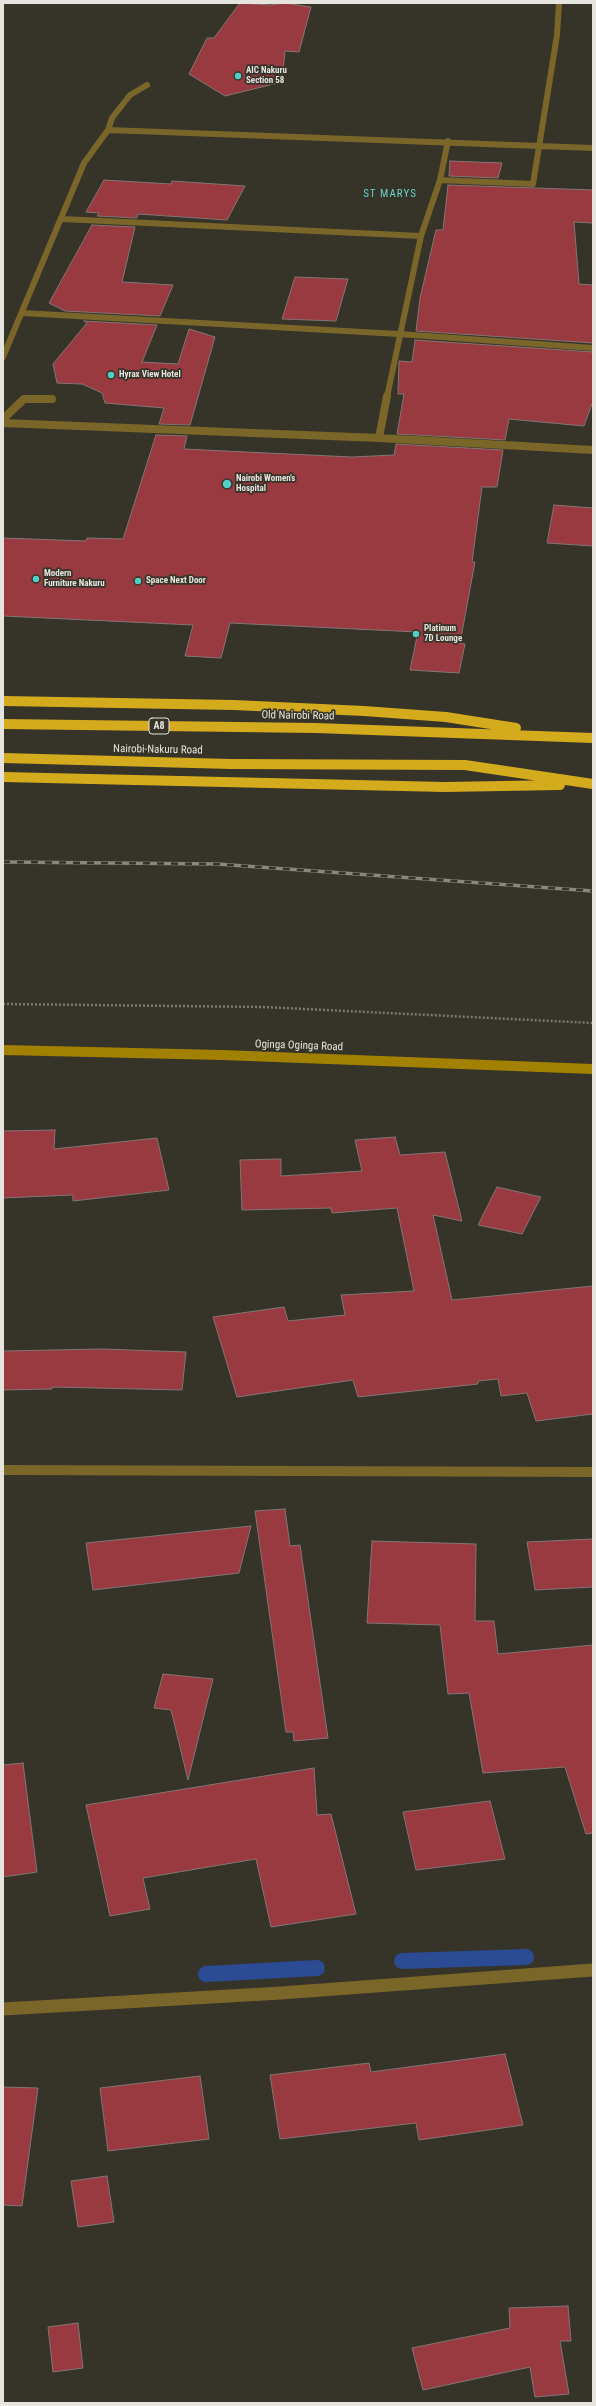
<!DOCTYPE html>
<style>
body{margin:0}
#map{position:relative;width:596px;height:2406px;overflow:hidden;background:#363328;font-family:"Roboto Condensed",sans-serif}
canvas{display:block}
.frame{position:absolute;inset:0;border:4px solid #e6e4de;pointer-events:none}
</style>
<div id="map">
<canvas width="596" height="2406"></canvas>
<div class="frame"></div>
</div>
<script>
const ctx = document.querySelector('canvas').getContext('2d');
ctx.lineJoin = 'round';
const poly = rows => new Path2D(rows.map(r => 'M' + r).join(''));
function strokePath(path, color, width, dash) { ctx.strokeStyle = color; ctx.lineWidth = width; ctx.lineCap = dash ? 'butt' : 'round'; ctx.setLineDash(dash || []); ctx.stroke(path); }
function fillPath(path, color) { ctx.fillStyle = color; ctx.fill(path, 'evenodd'); }
function label(font, color, halo, rows, align = 'center') {
  ctx.font = font + ' "Roboto Condensed",sans-serif'; ctx.lineWidth = 3.5; ctx.setLineDash([]); ctx.textBaseline = 'middle'; ctx.strokeStyle = halo; ctx.fillStyle = color; for (const [text, x, y, turn = 0] of rows) {
    ctx.save(); ctx.translate(x, y); ctx.rotate((+turn || 0) * Math.PI / 180); ctx.textAlign = isNaN(turn) ? turn : align; if (halo) ctx.strokeText(text, 0, 0); ctx.fillText(text, 0, 0); ctx.restore();
  }
}
strokePath(poly([
 [402,1961,526,1957],
 [206,1974,317,1968]
]), '#2b4b94', 16);
const building = poly([
 [240,3,271,5,284,3,311,7,299,52,285,51,282,82,225,96,189,74,207,38,214,38,240,3],
 [450,161,502,163,498,178,449,176,450,161],
 [104,180,171,184,172,181,245,186,227,220,138,214,137,218,97,216,99,213,86,212,104,180],
 [448,185,593,190,593,223,574,222,579,284,593,285,593,343,416,331,420,298,436,230,443,230,448,185],
 [92,225,135,227,122,282,173,285,160,316,65,311,49,303,92,225],
 [295,277,348,279,336,321,282,319,295,277],
 [84,321,157,325,142,362,178,364,189,329,215,337,190,425,159,424,164,408,105,403,102,393,82,384,57,383,53,364,87,323,84,321],
 [415,340,593,352,593,401,584,426,509,419,505,440,397,434,404,394,398,394,399,361,412,362,415,340],
 [156,435,187,436,184,449,267,453,352,457,394,455,396,444,503,450,497,487,482,487,472,562,475,562,460,643,465,644,459,673,410,670,418,632,230,623,221,658,185,656,193,625,3,616,3,538,86,541,87,538,123,539,156,435],
 [554,505,593,508,593,546,547,543,554,505],
 [55,1130,54,1149,157,1138,169,1190,73,1201,73,1195,3,1198,3,1131,55,1130],
 [395,1137,400,1155,445,1152,462,1221,433,1215,452,1300,593,1286,593,1414,536,1421,527,1393,501,1396,498,1379,478,1381,478,1384,358,1397,353,1380,237,1397,213,1317,284,1307,288,1321,345,1315,341,1295,414,1291,397,1208,332,1213,331,1208,242,1210,240,1160,281,1159,281,1176,362,1171,355,1140,395,1137],
 [497,1187,541,1197,522,1234,478,1225,497,1187],
 [102,1349,186,1352,182,1390,52,1387,52,1389,3,1390,3,1351,102,1349],
 [285,1509,290,1546,300,1545,328,1738,294,1741,293,1732,286,1732,255,1511,285,1509],
 [251,1526,239,1573,93,1590,86,1543,251,1526],
 [593,1539,593,1587,535,1590,527,1542,593,1539],
 [372,1541,476,1544,475,1621,494,1621,498,1654,593,1645,593,1833,586,1834,565,1767,483,1773,469,1693,448,1694,440,1625,367,1623,372,1541],
 [163,1674,213,1679,188,1780,171,1710,154,1708,163,1674],
 [23,1763,37,1872,3,1877,3,1765,23,1763],
 [314,1768,317,1815,331,1814,356,1914,271,1927,256,1859,143,1878,150,1909,110,1916,86,1805,314,1768],
 [490,1801,505,1859,416,1870,403,1812,490,1801],
 [505,2054,523,2125,419,2140,416,2123,280,2139,270,2075,369,2063,371,2072,505,2054],
 [200,2076,209,2139,108,2151,100,2088,200,2076],
 [3,2087,38,2088,22,2206,3,2205,3,2087],
 [107,2176,114,2222,78,2227,71,2181,107,2176],
 [568,2306,571,2341,560,2341,569,2394,535,2397,530,2367,423,2390,412,2348,510,2328,509,2308,568,2306],
 [78,2323,83,2368,53,2372,48,2327,78,2323]
]);
fillPath(building, '#983a3f');
strokePath(building, '#847675', 1);
strokePath(poly([
 [3,1004,264,1007,593,1023]
]), '#7c7970', 2.5, [2, 2]);
strokePath(poly([
 [108,130,112,118,130,95,147,85],
 [440,180,533,184,557,35,559,3],
 [62,219,421,236],
 [22,313,399,334,593,348],
 [3,357,84,163,108,130,593,148],
 [387,397,421,236,440,180,448,141]
]), '#7b6629', 6);
strokePath(poly([
 [3,419,24,399,52,399],
 [3,423,379,438,593,450],
 [379,438,387,396]
]), '#7b6629', 8);
strokePath(poly([
 [3,1470,593,1472]
]), '#7b6629', 10);
strokePath(poly([
 [3,2009,281,1993,593,1970]
]), '#7b6629', 13);
strokePath(poly([
 [3,1050,222,1055,593,1069]
]), '#a38100', 10);
strokePath(poly([
 [3,701,234,705,364,711,446,717,516,728],
 [3,724,316,728,593,738],
 [3,758,231,764,465,765,593,784],
 [3,777,445,787,560,785]
]), '#d5ab1e', 10);
const rail = poly([
 [3,862,217,864,593,891]
]);
strokePath(rail, '#8a877e', 3.5);
strokePath(rail, '#363328', 2.5, [7]);
for (const [x, y, r, color] of [
 [238,76,4,"#54cdc7"],
 [111,375,4,"#54cdc7"],
 [227,484,5,"#54cdc7"],
 [36,579,4,"#54cdc7"],
 [138,581,4,"#54cdc7"],
 [416,634,4,"#54cdc7"]
]) { const dot = new Path2D(); dot.arc(x, y, r, 0, 2 * Math.PI); ctx.fillStyle = color; ctx.fill(dot); strokePath(dot, '#363328', 1.5); }
label('bold 9px', '#e6e4de', '#363328', [
 ["AIC Nakuru",246,71],
 ["Section 58",246,81],
 ["Hyrax View Hotel",119,375],
 ["Nairobi Women's",236,479],
 ["Hospital",236,489],
 ["Modern",44,574],
 ["Furniture Nakuru",44,584],
 ["Space Next Door",146,581],
 ["Platinum",424,629],
 ["7D Lounge",424,639]
], 'left');
for (const [x, y, w] of [
 [159,726,20]
]) { const box = new Path2D(); box.roundRect(x - w / 2, y - 8, w, 16, 3); ctx.fillStyle = '#363328'; ctx.fill(box); strokePath(box, '#e6e4de', 1); }
label('bold 10px', '#e6e4de', null, [
 ["A8",159,726]
]);
ctx.letterSpacing = '1px';
label('11px', '#67d3cc', '#363328', [
 ["ST MARYS",390,194]
]);
ctx.letterSpacing = '0px';
label('11px', '#e6e4de', '#363328', [
 ["Old Nairobi Road",298,716,1],
 ["Nairobi-Nakuru Road",158,750,1],
 ["Oginga Oginga Road",299,1046,2]
]);
</script>
